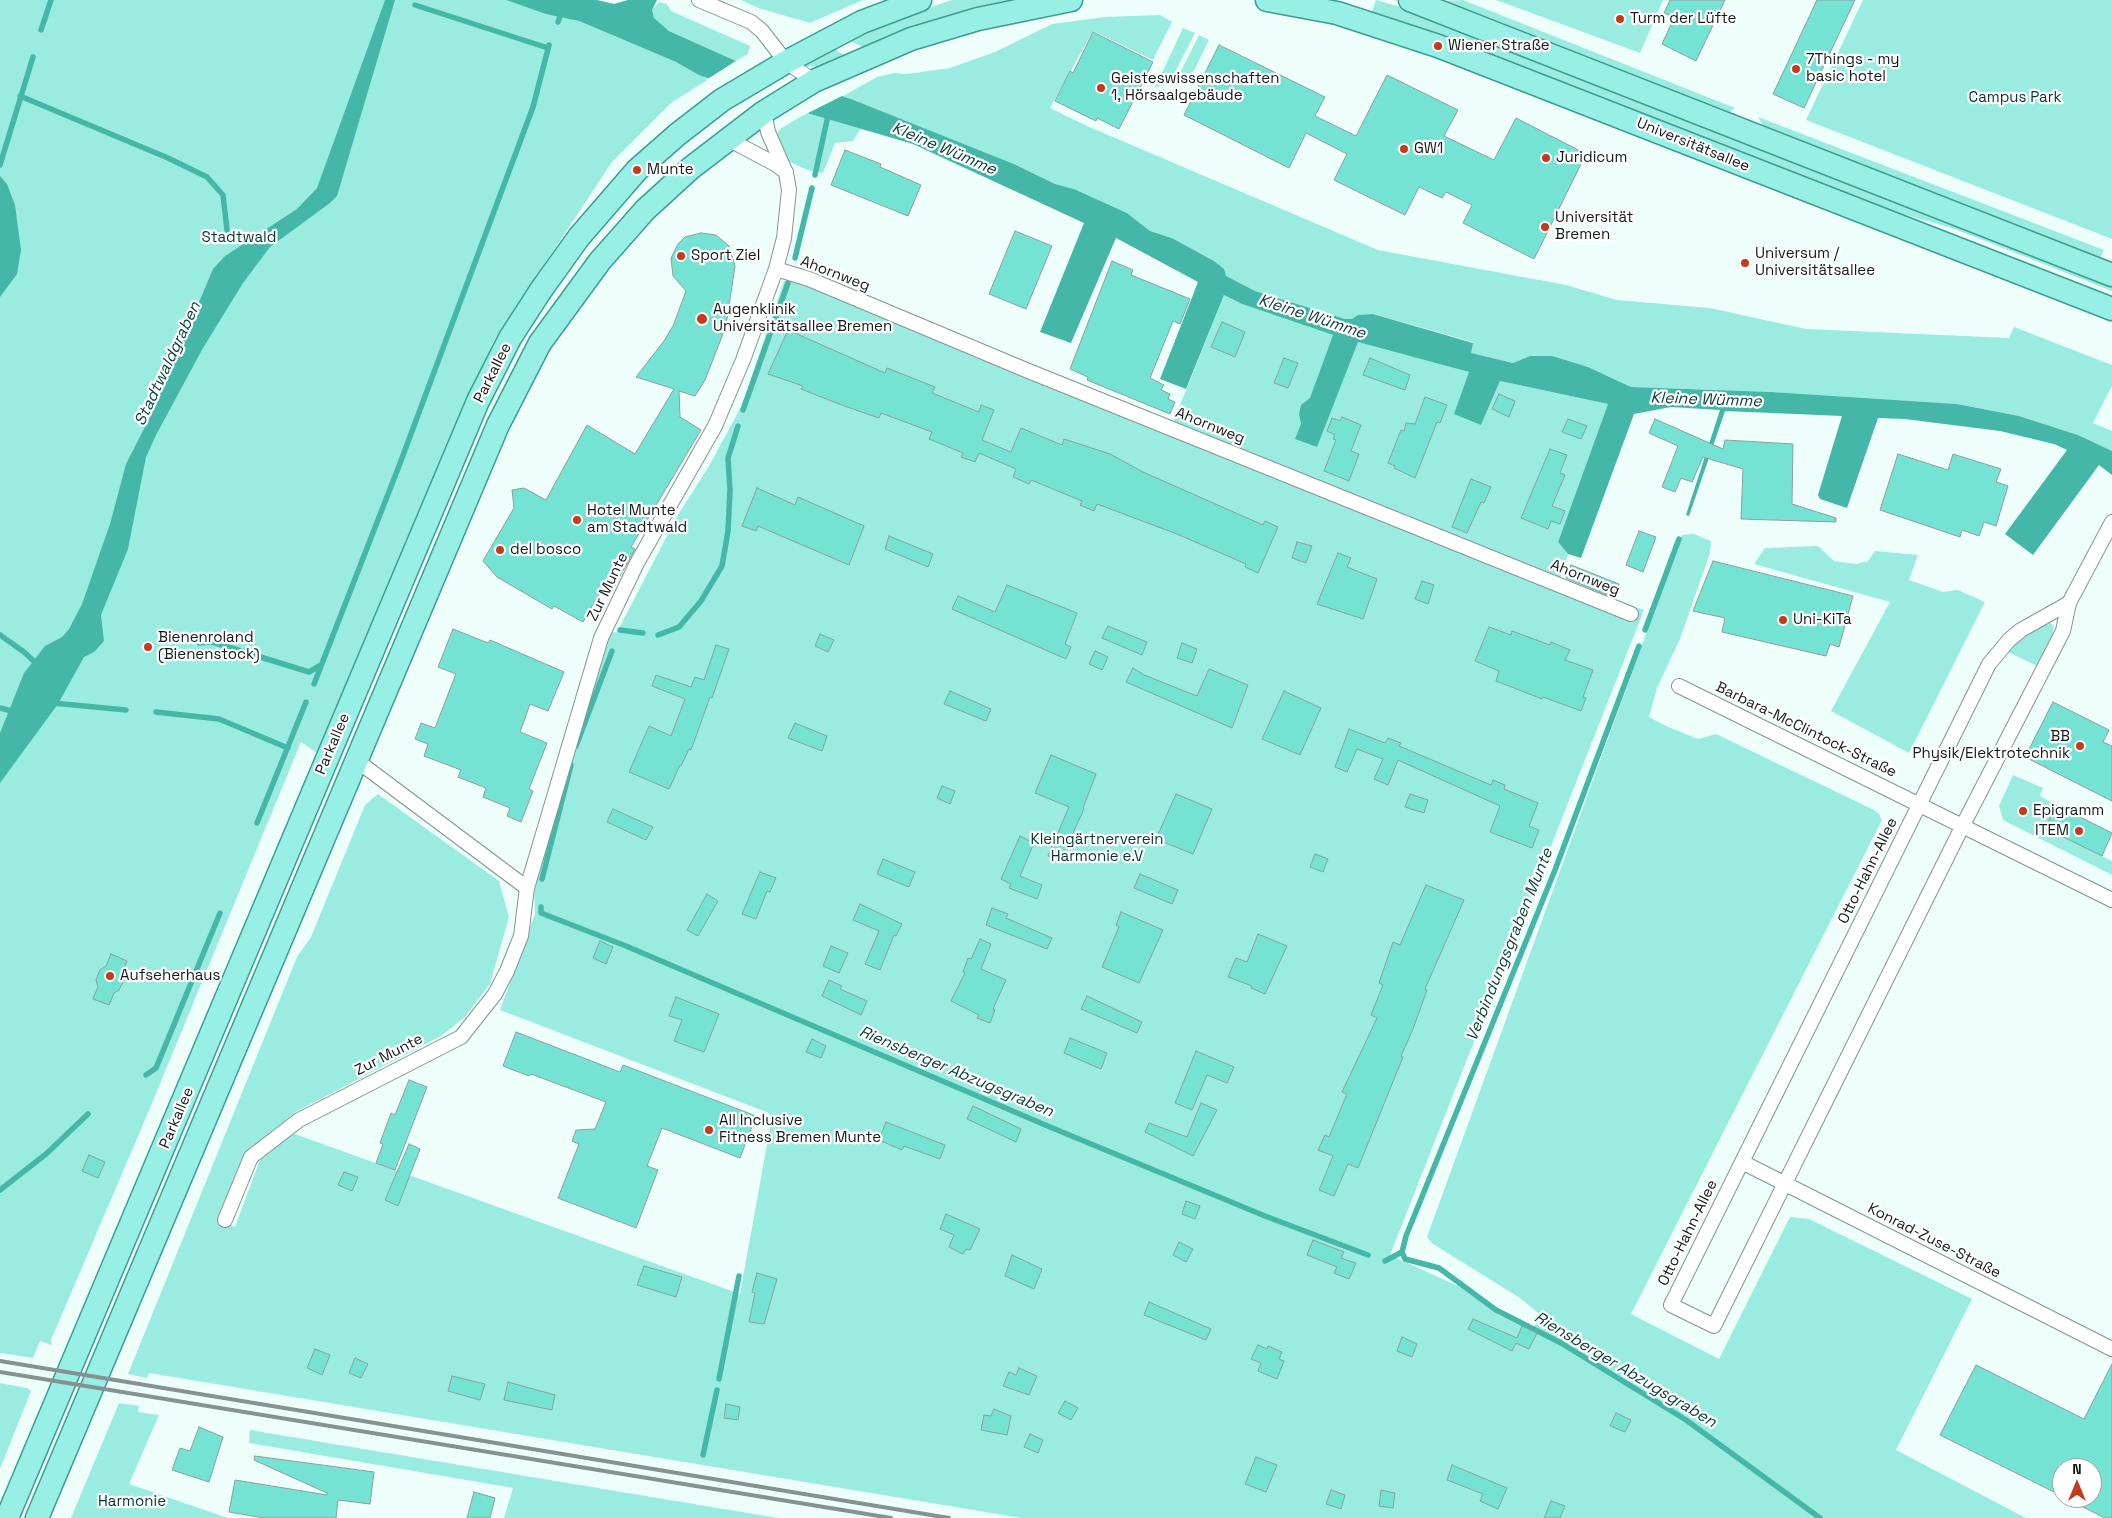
<!DOCTYPE html>
<meta charset="utf-8">
<style>
body{margin:0}
#map{position:relative;width:2112px;height:1518px;overflow:hidden;background:#edfefb;font-family:"Space Grotesk",sans-serif}
canvas{display:block}
.north{position:absolute;left:2052px;top:1458px;width:50px;height:50px;box-sizing:border-box;background:#fff;border:1px solid #a0a3a3;border-radius:50%;rotate:0deg;font-size:14px;font-weight:700;line-height:20px;text-align:center;color:#121918}
.north::after{content:'';display:block;margin:auto;width:18px;height:22px;background:#c43a1b;clip-path:polygon(50% 0,100% 100%,50% 72%,0 100%)}
</style>
<div id="map">
<canvas width="2112" height="1518"></canvas>
<div class="north">N</div>
</div>
<script>
const ctx = document.querySelector('canvas').getContext('2d');
ctx.lineJoin = 'round';
function fillPath(path, color) { ctx.fillStyle = color; ctx.fill(path, 'evenodd'); }
const poly = rows => new Path2D(rows.map(r => 'M' + r).join(''));
function strokePath(path, color, width, dash) { ctx.strokeStyle = color; ctx.lineWidth = width; ctx.lineCap = dash ? 'butt' : 'round'; ctx.setLineDash(dash || []); ctx.stroke(path); }
function label(font, color, halo, rows, align = 'center') {
  ctx.font = font + ' "Space Grotesk",sans-serif'; ctx.lineWidth = 4.5; ctx.setLineDash([]); ctx.textBaseline = 'middle'; ctx.strokeStyle = halo; ctx.fillStyle = color; for (const [text, x, y, turn = 0] of rows) {
    ctx.save(); ctx.translate(x, y); ctx.rotate((+turn || 0) * Math.PI / 180); ctx.textAlign = isNaN(turn) ? turn : align; if (halo) ctx.strokeText(text, 0, 0); ctx.fillText(text, 0, 0); ctx.restore();
  }
}
fillPath(poly([
 [0,0,506,0,546,13,579,21,676,62,709,79,671,103,612,162,493,342,320,755,301,742,148,1113,51,1340,52,1345,40,1341,33,1358,0,1353],
 [741,0,863,0,810,23,758,8],
 [952,0,1019,0,864,48,849,40,895,19],
 [1376,0,1441,19,2112,282,2112,291,1955,229,1871,205,1371,14],
 [1463,0,1473,4,1735,108,1730,112,1472,11,1441,1],
 [1496,0,1663,0,1640,53],
 [1863,0,2112,0,2112,239,1806,120],
 [659,2,667,4,671,11,750,46,748,54,736,61,669,31,654,19,652,10],
 [1160,15,1172,22,1153,60,1093,31,1050,108,1087,126,1378,250,1566,285,1617,300,1710,308,1806,329,2009,338,2014,327,2112,365,2112,386,2093,423,2112,431,2112,451,2078,435,2019,416,1957,404,1772,392,1631,387,1588,367,1530,356,1513,363,1470,353,1473,342,1373,314,1359,315,1352,319,1345,319,1255,291,1225,276,1214,261,1172,238,1150,231,1127,213,1074,189,1055,184,1014,164,843,96,877,77,894,73,907,74,950,68,995,52,1052,24,1105,17],
 [1183,28,1195,33,1170,82,1155,88],
 [1199,35,1209,40,1194,71,1177,79],
 [831,47,847,57,819,67,805,66,802,63],
 [807,113,861,128,853,141,835,143,823,173,810,171,785,160,774,138,780,129],
 [1758,117,2104,250,2100,258,1763,126],
 [794,280,1169,433,1224,295,1242,304,1333,335,1469,372,1481,425,1500,381,1608,404,1558,542,1568,554,1560,580,1644,610,1390,1255,1460,1287,1499,1315,1531,1330,1542,1316,1520,1298,1433,1244,1427,1237,1682,535,1694,534,1711,541,1710,553,1680,639,1657,688,1649,717,1666,726,1698,739,1716,734,1874,810,1879,814,1882,820,1631,1314,1719,1359,1790,1217,1809,1219,1972,1299,1896,1450,2026,1518,1021,1518,149,1373,147,1378,128,1374,297,957,311,937,365,805,378,794,499,881,509,917,490,984,464,1018,441,1036,297,1111,246,1153,218,1219,235,1227,260,1160,292,1133,740,1294,771,1122,769,1113,500,1010,535,914,534,880,609,633,617,632,678,515,709,466,742,405,784,281],
 [1818,546,1834,561,1856,564,1868,561,1875,551,1918,555,1909,580,1943,592,1958,590,1985,602,1909,753,1831,711,1890,602,1754,564,1765,548],
 [2049,622,2053,625,2053,636,2037,666,2006,651,2023,636,2043,623],
 [2013,775,2043,788,2040,796,2056,805,2045,828,2112,861,2112,875,2003,820,1999,806],
 [0,1383,27,1388,31,1391,0,1469],
 [119,1403,139,1406,138,1412,159,1415,129,1484,228,1518,71,1518],
 [250,1430,778,1518,504,1518,513,1488,249,1443]
]), '#9bece0');
fillPath(poly([
 [385,0,395,0,337,196,330,203,270,247,243,283,203,348,156,435,146,457,128,549,101,615,104,641,94,652,84,657,58,704,0,783,0,733,24,673,45,646,62,637,69,629,82,604,110,524,126,464,152,413,213,269,225,256,297,209,317,188],
 [506,0,597,0,614,4,628,0,657,0,652,10,654,18,669,31,736,61,851,99,1014,164,1055,184,1074,189,1127,213,1150,231,1172,238,1214,261,1224,269,1226,276,1255,291,1345,319,1352,319,1358,315,1373,314,1473,343,1471,353,1513,363,1530,356,1552,356,1588,367,1631,387,1772,392,1957,404,2019,416,2078,435,2112,451,2112,475,2099,465,2033,555,2005,534,2067,450,2054,444,2000,431,1905,419,1878,418,1847,508,1820,499,1818,495,1842,416,1725,411,1689,516,1686,515,1720,410,1671,407,1634,414,1581,558,1568,554,1558,542,1608,404,1500,381,1481,425,1454,414,1469,372,1358,342,1317,447,1295,439,1301,424,1299,414,1301,405,1310,398,1333,335,1242,304,1224,295,1186,389,1160,379,1198,282,1116,238,1071,343,1040,332,1084,223,913,144,807,113,699,75,676,62,579,21,546,14],
 [0,176,7,184,15,205,21,250,17,274,0,297]
]), '#45b7a9');
fillPath(poly([
 [739,59,846,94,804,115,706,80]
]), '#edfefb');
strokePath(poly([
 [415,5,548,48],
 [558,22,562,10],
 [41,30,51,0],
 [20,96,168,158,207,177,223,195,227,230],
 [0,165,33,57],
 [815,175,829,111],
 [795,258,812,188],
 [743,410,788,283],
 [620,630,643,633],
 [1645,630,1679,539],
 [0,635,24,652,38,665],
 [658,635,679,627,701,601,722,566,728,531,730,490,728,458,738,426],
 [199,643,212,642,309,672,321,665],
 [314,684,399,466,533,107,549,45],
 [53,703,126,710],
 [0,708,15,712],
 [156,712,219,719,288,748],
 [576,746,612,651],
 [257,823,306,702],
 [542,879,571,765],
 [541,907,541,913,626,946,1050,1127,1265,1216,1368,1255],
 [146,1075,156,1068,220,913],
 [0,1190,46,1154,88,1114],
 [1402,1252,1406,1236,1555,870,1639,646],
 [1402,1252,1405,1259,1439,1268,1496,1310,1561,1343,1686,1420,1820,1518],
 [1385,1261,1402,1252],
 [719,1379,739,1276],
 [703,1455,717,1390]
]), '#45b7a9', 5.5);
const building = poly([
 [1670,0,1725,0,1696,61,1662,44,1674,18,1664,13,1670,0],
 [1817,0,1855,0,1804,108,1773,94,1817,0],
 [1093,32,1153,62,1119,129,1097,118,1096,121,1055,101,1070,71,1073,73,1093,32],
 [1219,45,1325,97,1315,116,1356,136,1387,75,1458,110,1444,136,1494,160,1516,118,1586,154,1534,259,1463,223,1472,205,1446,192,1442,198,1419,187,1405,215,1334,180,1347,154,1306,133,1289,168,1184,115,1219,45],
 [845,150,881,164,880,167,921,185,908,216,831,185,845,150],
 [1015,231,1052,246,1026,309,989,294,1015,231],
 [701,233,716,235,722,240,729,246,735,266,726,326,705,380,695,396,679,391,680,417,701,430,631,547,635,549,614,587,601,591,583,622,554,606,552,609,497,577,483,561,514,508,512,490,524,488,546,500,587,425,635,454,674,389,636,377,664,341,673,326,686,291,673,276,671,258,678,244,685,237,701,233],
 [1112,261,1133,270,1131,275,1190,299,1180,324,1173,321,1150,378,1164,385,1161,390,1170,394,1168,399,1175,402,1170,414,1087,380,1088,377,1070,369,1112,261],
 [1222,322,1245,332,1235,357,1211,347,1222,322],
 [788,330,885,373,887,368,935,387,932,393,979,412,981,405,994,410,982,440,1011,452,1021,428,1062,445,1064,439,1110,454,1143,472,1263,525,1265,521,1278,527,1258,573,1245,567,1246,564,1177,534,1097,504,1094,511,1080,505,1082,501,1031,480,1029,484,1013,477,1016,469,979,453,975,462,961,457,963,453,929,439,932,432,881,413,879,418,847,407,801,389,803,386,768,374,788,330],
 [1284,358,1298,363,1288,388,1274,383,1284,358],
 [1370,358,1410,375,1405,390,1363,375,1370,358],
 [1499,394,1515,401,1509,417,1492,409,1499,394],
 [1425,397,1447,405,1440,423,1437,422,1415,478,1394,468,1395,466,1388,463,1401,430,1404,431,1406,423,1415,424,1425,397],
 [1342,417,1361,425,1351,451,1359,454,1349,481,1324,471,1336,440,1333,439,1335,435,1327,431,1332,418,1340,421,1342,417],
 [1568,419,1587,426,1581,439,1562,432,1568,419],
 [1655,419,1723,449,1725,440,1793,444,1792,504,1836,518,1836,522,1741,519,1743,469,1703,457,1692,482,1681,478,1675,492,1662,487,1678,446,1649,433,1655,419],
 [1550,449,1567,455,1560,473,1565,475,1552,506,1565,511,1560,524,1551,521,1548,529,1521,518,1550,449],
 [1898,454,1948,470,1953,454,2001,469,1996,482,2008,486,1996,526,1984,522,1979,536,1962,530,1960,537,1880,510,1898,454],
 [1471,479,1491,487,1484,503,1481,502,1467,533,1452,527,1471,479],
 [757,488,795,505,798,497,864,526,849,565,758,526,756,531,742,526,757,488],
 [1639,531,1656,537,1643,572,1626,565,1639,531],
 [889,536,933,554,928,567,885,549,889,536],
 [1297,542,1312,546,1306,563,1292,558,1297,542],
 [1338,553,1351,558,1347,567,1377,579,1363,619,1317,604,1338,553],
 [1713,561,1853,596,1839,647,1830,644,1826,656,1722,632,1725,618,1693,611,1713,561],
 [1571,565,1619,584,1614,598,1566,578,1571,565],
 [1422,581,1434,585,1428,604,1415,599,1422,581],
 [1007,585,1077,613,1065,644,1071,647,1066,659,952,609,958,596,995,612,1007,585],
 [1108,626,1147,642,1142,655,1102,638,1108,626],
 [1489,627,1511,635,1512,631,1550,645,1551,642,1570,650,1565,660,1593,670,1583,697,1586,698,1581,711,1543,697,1542,699,1496,681,1499,671,1475,661,1489,627],
 [453,629,488,643,490,640,564,672,548,711,530,704,520,732,547,743,529,789,533,791,521,822,507,816,510,808,483,797,486,788,458,777,461,770,424,756,428,744,415,739,421,723,435,728,456,674,438,667,453,629],
 [820,634,834,640,828,652,815,646,820,634],
 [1182,643,1197,649,1192,663,1177,658,1182,643],
 [716,645,729,649,712,698,710,697,691,750,689,749,681,766,680,765,669,789,629,772,649,726,671,736,685,699,652,686,656,675,691,687,695,677,704,680,716,645],
 [1095,651,1108,657,1102,670,1089,664,1095,651],
 [1133,668,1144,675,1197,696,1209,669,1248,685,1232,728,1126,682,1133,668],
 [950,691,991,709,986,721,944,704,950,691],
 [1284,691,1321,708,1300,755,1262,739,1284,691],
 [2053,702,2109,730,2103,742,2112,746,2112,801,2025,757,2053,702],
 [795,723,827,736,822,751,788,738,795,723],
 [1349,729,1385,743,1388,738,1401,743,1399,746,1491,785,1493,780,1505,785,1504,789,1538,803,1529,826,1539,830,1532,848,1490,832,1500,806,1398,760,1388,785,1374,779,1383,759,1357,749,1347,772,1335,767,1349,729],
 [1051,755,1096,774,1083,808,1084,809,1060,861,1048,856,1069,807,1035,793,1051,755],
 [942,786,955,791,950,804,937,798,942,786],
 [1176,794,1212,809,1193,854,1156,839,1176,794],
 [1410,794,1428,800,1424,813,1405,807,1410,794],
 [2056,805,2112,833,2102,856,2045,828,2056,805],
 [613,809,653,827,646,840,607,822,613,809],
 [1020,836,1034,843,1020,876,1042,885,1037,899,1009,888,1011,884,1001,879,1020,836],
 [1315,854,1328,859,1323,872,1310,867,1315,854],
 [883,859,915,872,909,887,877,874,883,859],
 [760,872,776,878,770,892,767,891,756,919,742,914,760,872],
 [1140,874,1178,890,1172,904,1134,888,1140,874],
 [1426,885,1464,900,1425,989,1427,990,1413,1029,1401,1056,1403,1057,1358,1168,1348,1164,1334,1196,1319,1190,1333,1156,1318,1150,1325,1135,1329,1137,1347,1094,1342,1092,1377,1018,1371,1015,1383,985,1379,983,1393,942,1400,945,1426,885],
 [707,894,718,901,698,936,687,930,707,894],
 [860,904,902,924,896,936,894,935,880,970,865,964,879,931,853,920,860,904],
 [992,908,1008,914,1006,918,1052,938,1047,949,986,925,992,908],
 [1121,912,1163,930,1139,983,1102,967,1119,927,1116,925,1121,912],
 [1258,934,1287,946,1265,994,1251,988,1252,986,1228,977,1236,958,1247,962,1258,934],
 [980,939,991,944,981,969,1006,980,993,1009,995,1010,990,1023,977,1018,979,1015,951,1001,965,973,963,972,968,958,971,959,980,939],
 [600,941,613,947,606,964,593,958,600,941],
 [831,946,848,953,839,973,823,966,831,946],
 [111,954,127,961,122,973,124,980,119,990,114,993,109,1005,93,999,98,987,96,980,100,970,106,966,111,954],
 [829,980,842,986,840,989,867,1001,861,1015,822,996,829,980],
 [1087,996,1142,1022,1137,1033,1081,1009,1087,996],
 [676,997,719,1014,704,1052,674,1041,682,1020,669,1016,676,997],
 [516,1032,620,1072,623,1065,756,1116,740,1158,662,1128,647,1166,658,1170,636,1228,558,1198,579,1144,572,1141,576,1130,595,1129,606,1102,531,1074,529,1076,503,1066,516,1032],
 [1070,1038,1107,1053,1101,1069,1064,1053,1070,1038],
 [812,1039,826,1046,821,1058,806,1052,812,1039],
 [1196,1051,1234,1067,1227,1083,1207,1075,1192,1110,1175,1103,1196,1051],
 [409,1080,427,1087,395,1170,376,1163,383,1144,380,1143,391,1113,395,1115,409,1080],
 [1201,1103,1217,1110,1193,1156,1145,1132,1149,1123,1187,1137,1201,1103],
 [973,1106,1021,1129,1016,1142,967,1119,973,1106],
 [886,1122,945,1145,940,1159,904,1146,902,1150,879,1140,886,1122],
 [409,1144,420,1149,398,1206,385,1200,409,1144],
 [89,1155,105,1162,98,1178,82,1171,89,1155],
 [344,1172,358,1177,352,1191,338,1185,344,1172],
 [1186,1201,1200,1206,1195,1219,1182,1214,1186,1201],
 [946,1214,980,1229,970,1250,966,1249,963,1254,949,1247,954,1235,940,1229,946,1214],
 [1313,1240,1344,1252,1341,1258,1356,1263,1349,1279,1334,1273,1337,1267,1307,1255,1313,1240],
 [1179,1242,1193,1249,1186,1262,1173,1255,1179,1242],
 [1012,1255,1042,1269,1034,1289,1005,1276,1012,1255],
 [644,1266,682,1277,676,1297,637,1285,644,1266],
 [757,1273,777,1279,764,1324,749,1322,755,1293,752,1292,757,1273],
 [1149,1302,1211,1329,1206,1340,1144,1315,1149,1302],
 [1473,1319,1517,1338,1522,1326,1537,1333,1529,1349,1516,1343,1512,1351,1468,1329,1473,1319],
 [1402,1337,1417,1344,1412,1357,1397,1351,1402,1337],
 [1258,1345,1267,1349,1268,1346,1282,1352,1279,1359,1284,1361,1277,1379,1258,1371,1261,1363,1251,1359,1258,1345],
 [315,1349,330,1355,322,1375,307,1368,315,1349],
 [355,1358,368,1364,361,1378,349,1373,355,1358],
 [2112,1364,2112,1518,2105,1518,2065,1498,2092,1498,2092,1468,2062,1468,2062,1496,1940,1435,1976,1365,2084,1419,2112,1364],
 [1019,1368,1037,1376,1029,1395,1003,1386,1009,1372,1016,1375,1019,1368],
 [452,1376,485,1384,480,1400,448,1391,452,1376],
 [508,1382,555,1395,552,1410,504,1400,508,1382],
 [1065,1401,1078,1408,1071,1420,1058,1413,1065,1401],
 [726,1404,740,1407,738,1420,724,1418,726,1404],
 [994,1409,1011,1416,1007,1435,981,1430,984,1415,991,1416,994,1409],
 [1616,1413,1631,1420,1625,1432,1610,1426,1616,1413],
 [199,1427,223,1437,209,1482,172,1470,180,1448,190,1451,199,1427],
 [1030,1434,1043,1440,1038,1453,1024,1447,1030,1434],
 [255,1456,374,1472,370,1504,338,1500,336,1518,264,1518,229,1512,235,1480,327,1495,327,1493,254,1460,255,1456],
 [1256,1457,1277,1465,1266,1492,1245,1484,1256,1457],
 [1452,1465,1507,1488,1498,1509,1480,1501,1483,1494,1447,1480,1452,1465],
 [1331,1490,1345,1495,1341,1509,1326,1504,1331,1490],
 [1381,1490,1395,1493,1393,1508,1379,1506,1381,1490],
 [474,1492,495,1498,490,1518,467,1518,474,1492],
 [1551,1501,1565,1506,1560,1518,1544,1518,1551,1501]
]);
fillPath(building, '#75e3d4');
strokePath(building, '#8ca09d', 1);
const minor = poly([
 [699,0,751,22,762,31,786,62,814,81],
 [728,139,775,164,786,172],
 [776,269,809,279,1026,370,1631,614],
 [2069,603,2021,630,2009,640,1989,664,1671,1305,1714,1326,1963,825,2063,631,2069,603,2112,522],
 [1679,686,2112,900],
 [356,760,527,888],
 [1742,1162,2112,1349],
 [225,1220,251,1157,299,1120,461,1037,495,994,507,971,521,936,527,888,601,638,637,563,715,426,743,360,776,269,784,238,789,190,786,173,768,132,764,112]
]);
const primary = poly([
 [1267,0,1337,13,1438,46,2112,309],
 [1410,0,2112,275],
 [7,1518,478,401,510,338,541,290,579,237,637,170,678,134,722,100,786,62,862,22,920,0],
 [37,1518,498,425,540,343,600,261,645,210,691,168,764,112,814,81,911,39,978,19,1071,0]
]);
strokePath(minor, '#829692', 16);
strokePath(primary, '#3c9e92', 25);
strokePath(minor, '#fff', 14);
strokePath(primary, '#97efe5', 22);
strokePath(poly([
 [0,1361,949,1518],
 [0,1372,891,1518]
]), '#869290', 4);
for (const [x, y, r, color] of [
 [1620,19,5,"#c43a1b"],
 [1438,46,5,"#c43a1b"],
 [1796,69,5,"#c43a1b"],
 [1101,88,5,"#c43a1b"],
 [1404,149,5,"#c43a1b"],
 [1546,158,5,"#c43a1b"],
 [637,170,5,"#c43a1b"],
 [1545,227,5,"#c43a1b"],
 [681,256,5,"#c43a1b"],
 [1745,263,5,"#c43a1b"],
 [702,319,6,"#c43a1b"],
 [577,520,5,"#c43a1b"],
 [500,550,5,"#c43a1b"],
 [1783,620,5,"#c43a1b"],
 [148,647,5,"#c43a1b"],
 [2080,746,5,"#c43a1b"],
 [2023,811,5,"#c43a1b"],
 [2079,831,5,"#c43a1b"],
 [110,976,5,"#c43a1b"],
 [709,1130,5,"#c43a1b"]
]) { const dot = new Path2D(); dot.arc(x, y, r, 0, 2 * Math.PI); ctx.fillStyle = color; ctx.fill(dot); strokePath(dot, '#fff', 2); }
label('15px', '#121918', '#fff', [
 ["Turm der Lüfte",1630,19],
 ["Wiener Straße",1448,46],
 ["7Things - my",1806,60],
 ["basic hotel",1806,77],
 ["Geisteswissenschaften",1111,79],
 ["1, Hörsaalgebäude",1111,96],
 ["GW1",1414,149],
 ["Juridicum",1556,158],
 ["Munte",647,170],
 ["Universität",1555,218],
 ["Bremen",1555,235],
 ["Universum /",1755,254],
 ["Universitätsallee",1755,271],
 ["Sport Ziel",691,256],
 ["Augenklinik",713,310],
 ["Universitätsallee Bremen",713,327],
 ["Hotel Munte",587,511],
 ["am Stadtwald",587,528],
 ["del bosco",510,550],
 ["Uni-KiTa",1793,620],
 ["Bienenroland",158,638],
 ["(Bienenstock)",158,655],
 ["BB",2070,737,"right"],
 ["Physik/Elektrotechnik",2070,754,"right"],
 ["Epigramm",2033,811],
 ["ITEM",2069,831,"right"],
 ["Aufseherhaus",120,976],
 ["All Inclusive",719,1121],
 ["Fitness Bremen Munte",719,1138]
], 'left');
label('15px', '#013833', '#fff', [
 ["Campus Park",2015,98],
 ["Stadtwald",239,238],
 ["Kleingärtnerverein",1097,840],
 ["Harmonie e.V",1097,857],
 ["Harmonie",132,1502]
]);
label('15px', '#121918', '#fff', [
 ["Universitätsallee",1693,145,22],
 ["Ahornweg",835,274,21],
 ["Parkallee",493,373,-63],
 ["Ahornweg",1210,426,22],
 ["Ahornweg",1585,578,22],
 ["Zur Munte",608,587,-64],
 ["Barbara-McClintock-Straße",1806,730,26],
 ["Parkallee",333,744,-67],
 ["Otto-Hahn-Allee",1868,871,-64],
 ["Zur Munte",389,1055,-27],
 ["Parkallee",177,1118,-67],
 ["Otto-Hahn-Allee",1688,1233,-64],
 ["Konrad-Zuse-Straße",1934,1241,27]
]);
label('italic 16px', '#0a3f39', '#fff', [
 ["Kleine Wümme",944,149,23],
 ["Kleine Wümme",1312,317,18],
 ["Stadtwaldgraben",168,364,-65],
 ["Kleine Wümme",1706,400,2],
 ["Verbindungsgraben Munte",1510,945,-68],
 ["Riensberger Abzugsgraben",956,1072,23],
 ["Riensberger Abzugsgraben",1625,1370,31]
]);
</script>
